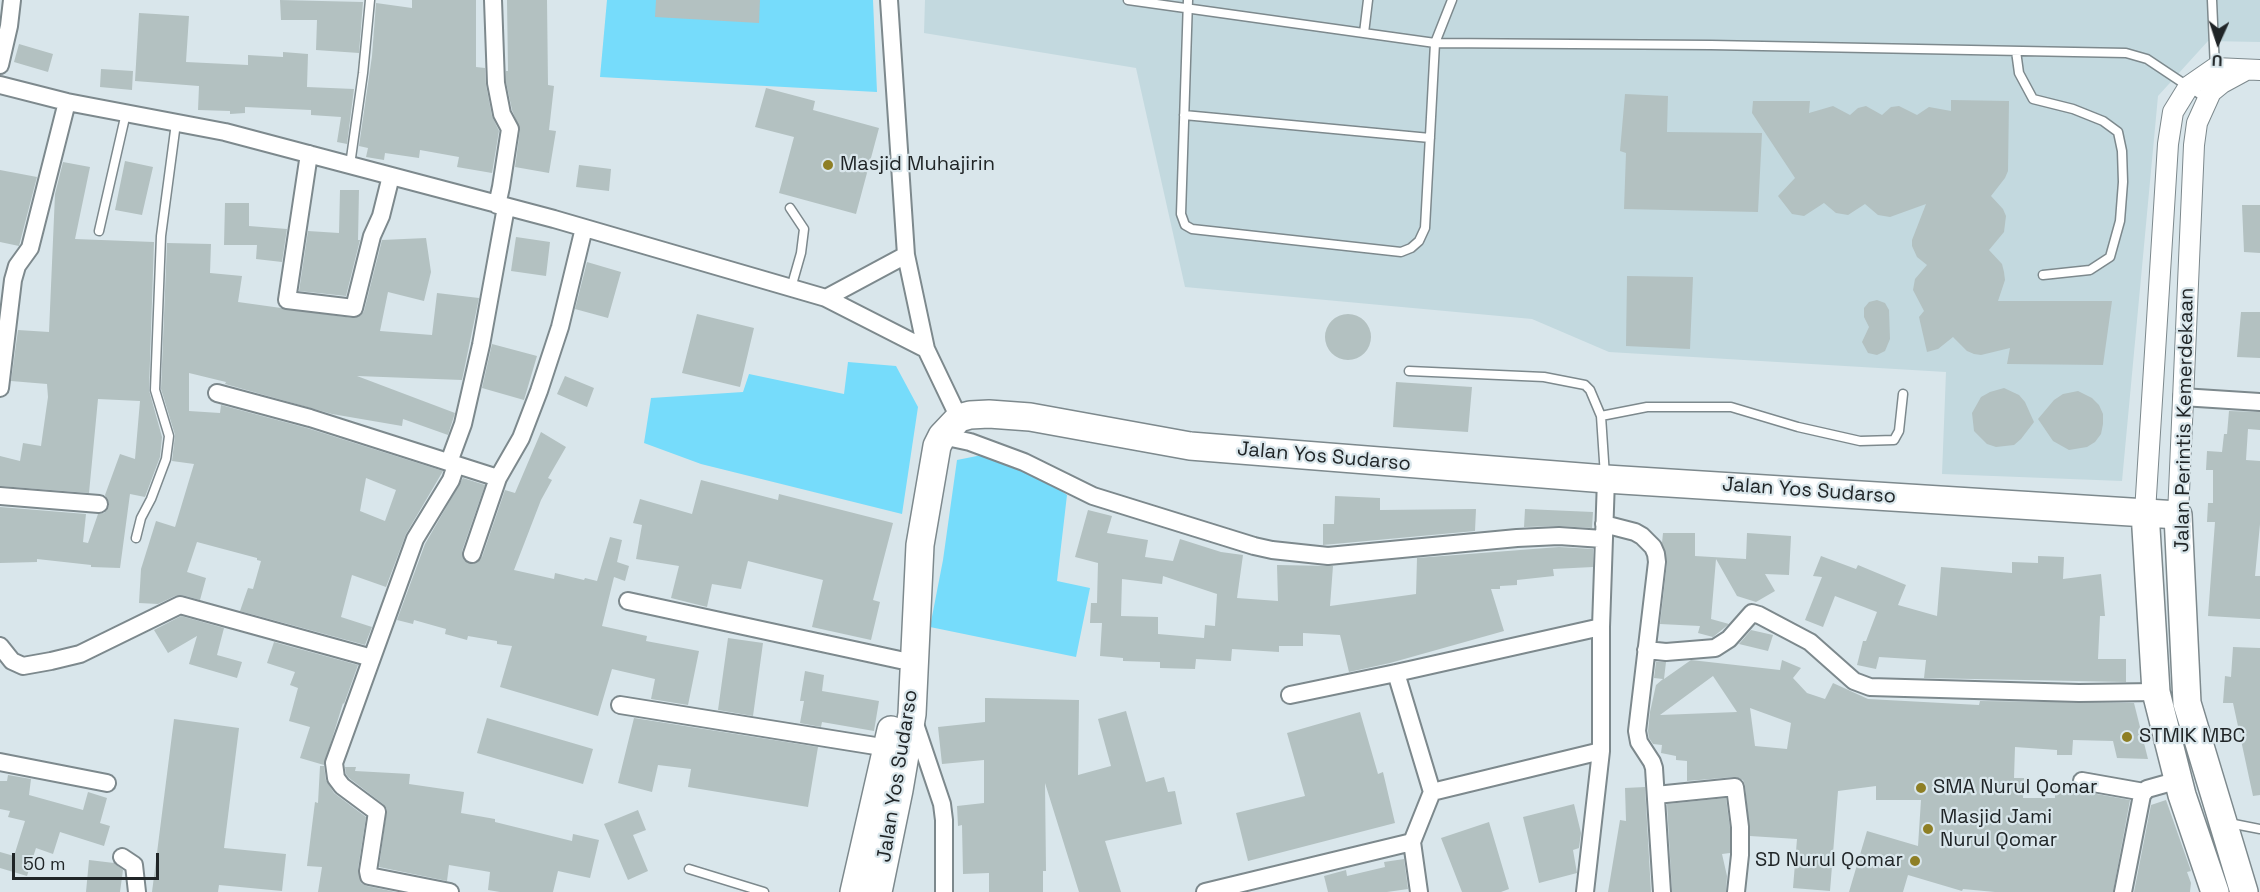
<!DOCTYPE html>
<style>
body{margin:0}
#map{position:relative;width:2260px;height:892px;overflow:hidden;background:#d9e6eb;font-family:"Space Grotesk",sans-serif}
canvas{display:block}
.north{position:absolute;left:2188px;top:12px;width:60px;height:60px;-webkit-text-stroke:4px #d9e6eb;paint-order:stroke;rotate:183deg;font-size:16px;font-weight:700;line-height:24px;text-align:center;color:#202527}
.north::after{content:'';display:block;margin:auto;width:21px;height:27px;background:#202527;clip-path:polygon(50% 0,100% 100%,50% 72%,0 100%)}
.scale{position:absolute;left:12px;top:853px;width:147px;height:27px;box-sizing:border-box;border:3px solid #202527;border-top:0;padding-left:8px;font-size:18px;line-height:21px;white-space:nowrap;color:#202527;-webkit-text-stroke:4px #d9e6eb;paint-order:stroke}
</style>
<div id="map">
<canvas width="2260" height="892"></canvas>
<div class="north">U</div>
<div class="scale">50 m</div>
</div>
<script>
const ctx = document.querySelector('canvas').getContext('2d');
ctx.lineJoin = 'round';
function fillPath(path, color) { ctx.fillStyle = color; ctx.fill(path, 'evenodd'); }
const poly = rows => new Path2D(rows.map(r => 'M' + r).join(''));
function strokePath(path, color, width, dash) { ctx.strokeStyle = color; ctx.lineWidth = width; ctx.lineCap = dash ? 'butt' : 'round'; ctx.setLineDash(dash || []); ctx.stroke(path); }
function label(font, color, halo, rows, align = 'center') {
  ctx.font = font + ' "Space Grotesk",sans-serif'; ctx.lineWidth = 4.5; ctx.setLineDash([]); ctx.textBaseline = 'middle'; ctx.strokeStyle = halo; ctx.fillStyle = color; for (const [text, x, y, turn = 0] of rows) {
    ctx.save(); ctx.translate(x, y); ctx.rotate((+turn || 0) * Math.PI / 180); ctx.textAlign = isNaN(turn) ? turn : align; if (halo) ctx.strokeText(text, 0, 0); ctx.fillText(text, 0, 0); ctx.restore();
  }
}
fillPath(poly([
 [925,0,2260,0,2260,42,2208,41,2158,96,2122,481,1942,474,1946,372,1609,352,1532,319,1185,287,1136,68,924,33]
]), '#c3d9df');
fillPath(poly([
 [607,0,873,0,877,92,600,77],
 [848,362,896,366,918,407,902,514,701,464,644,443,651,398,743,392,749,374,844,394],
 [982,455,1036,473,1067,495,1057,581,1090,588,1076,657,930,627,943,560,957,460]
]), '#76dcfb');
fillPath(poly([
 [280,0,363,2,359,53,316,50,317,20,281,20],
 [412,0,476,0,476,67,485,68,486,85,492,116,499,131,492,173,457,167,459,157,420,150,419,158,385,153,384,160,366,157,368,148,359,146,372,56,376,3,412,8],
 [507,0,547,0,548,85,554,86,549,130,556,131,549,173,515,167,520,130,512,110,506,82,506,71,508,71],
 [656,0,760,0,759,23,655,17],
 [139,13,189,16,186,62,248,65,248,55,283,57,283,52,308,54,307,87,354,89,347,144,337,142,341,117,311,115,311,110,245,107,245,113,230,114,230,111,198,110,199,86,135,81],
 [19,44,53,54,48,72,14,62],
 [101,69,133,71,132,90,100,87],
 [766,88,815,101,813,110,879,128,856,214,779,193,794,137,755,127],
 [1625,94,1668,96,1667,132,1762,133,1758,212,1624,209,1626,153,1620,151],
 [1951,100,2009,101,2008,171,2005,178,1991,196,2003,209,2006,216,2004,232,1989,250,2002,264,2004,272,2005,280,1998,301,2112,301,2103,365,2007,364,2010,348,1981,355,1974,354,1967,351,1953,337,1938,349,1927,352,1919,317,1924,311,1913,290,1915,279,1927,265,1917,257,1912,246,1912,240,1926,204,1890,217,1878,215,1865,204,1848,215,1836,213,1824,203,1804,216,1792,214,1778,196,1795,178,1752,113,1753,101,1810,101,1809,113,1833,106,1850,115,1858,108,1866,106,1882,115,1891,107,1899,106,1917,115,1929,107,1951,111],
 [125,161,153,167,142,215,115,210],
 [63,162,90,167,75,239,154,242,149,390,162,437,160,457,145,497,130,494,120,568,91,567,91,565,37,559,37,562,0,563,0,507,86,514,83,542,88,543,98,514,104,513,109,505,105,495,120,454,135,459,140,401,98,399,89,493,0,486,0,456,20,461,23,443,41,446,48,397,47,384,11,381,18,330,49,332,55,194],
 [579,165,611,169,609,191,576,187],
 [0,170,37,177,19,246,0,242],
 [340,190,359,190,358,240,360,240,346,296,299,291,308,231,339,233],
 [225,203,249,203,249,226,287,229,282,262,256,259,257,245,224,245],
 [2242,205,2260,205,2260,253,2244,252],
 [516,237,550,242,546,276,511,271],
 [426,238,431,272,424,301,388,292,380,331,432,335,437,293,479,298,462,380,357,376,455,413,448,435,403,419,402,426,332,414,225,384,226,382,189,373,189,411,220,413,221,405,307,428,443,471,406,534,386,587,352,575,341,617,372,627,365,645,240,611,248,588,253,589,261,561,257,560,257,558,197,542,187,572,206,578,200,600,182,595,175,596,158,604,139,603,141,569,156,521,175,527,194,464,172,461,175,435,161,389,167,243,211,244,210,273,242,276,238,302,353,318,361,315,364,311,382,240],
 [366,478,396,490,385,521,360,511],
 [587,262,621,272,608,318,575,309],
 [1627,276,1693,277,1690,349,1626,346],
 [1877,300,1885,303,1889,310,1890,339,1885,351,1877,355,1868,353,1862,342,1869,327,1864,317,1864,308,1869,302],
 [2241,312,2260,312,2260,358,2237,357],
 '1325 337a23 23 0 1 1 46 0a23 23 0 1 1-46 0Z',
 [697,314,754,328,740,387,682,373],
 [492,344,537,356,524,400,482,388],
 [565,376,594,388,587,407,557,394],
 [1396,382,1472,387,1468,432,1393,427],
 [2004,388,2019,395,2025,402,2034,422,2021,439,2014,445,1996,447,1987,444,1974,431,1972,413,1981,397,1990,392],
 [2078,391,2092,398,2099,405,2103,414,2103,424,2101,434,2095,442,2087,447,2069,450,2053,441,2038,419,2054,400,2063,394],
 [2229,411,2260,412,2260,430,2248,429,2246,460,2260,461,2260,524,2255,576,2260,576,2260,619,2208,616,2215,522,2207,522,2208,503,2213,503,2213,470,2206,470,2207,451,2222,452,2224,434,2227,434],
 [541,432,566,447,548,478,552,480,541,500,514,570,554,579,555,573,584,580,585,578,597,581,610,537,622,540,617,562,629,566,625,581,614,577,602,626,647,636,646,641,699,651,688,705,651,699,655,679,612,669,598,716,500,687,512,646,497,644,497,641,468,636,467,640,445,634,446,629,414,620,413,624,397,620,425,544,463,478,485,485,462,551,465,561,473,564,482,557,505,490,515,493],
 [701,480,778,500,779,494,893,523,873,600,880,602,871,640,812,627,823,580,748,561,741,589,712,584,707,607,671,598,679,566,636,559,642,525,633,523,640,499,692,514],
 [1335,496,1380,498,1380,510,1476,509,1475,531,1323,545,1323,524,1334,524],
 [1525,509,1593,512,1592,528,1559,526,1524,527],
 [1088,510,1112,516,1107,533,1148,540,1145,557,1173,561,1180,539,1221,552,1243,555,1237,598,1278,601,1277,565,1333,566,1330,606,1416,594,1417,558,1559,547,1593,549,1593,567,1553,569,1554,576,1517,580,1517,585,1500,586,1500,589,1491,589,1504,631,1390,663,1349,672,1340,635,1303,633,1303,646,1279,646,1279,652,1232,649,1231,661,1196,659,1195,669,1160,668,1160,662,1123,661,1123,658,1100,656,1102,623,1090,623,1091,603,1097,603,1098,563,1075,557],
 [1163,576,1217,594,1215,626,1205,625,1204,638,1158,634,1158,617,1121,616,1122,579,1162,584],
 [1663,533,1695,533,1695,556,1746,559,1747,533,1791,536,1789,575,1765,574,1775,591,1756,602,1737,596,1716,559,1711,619,1729,624,1713,637,1698,633,1700,626,1660,624,1667,563,1662,543],
 [1821,556,1856,569,1858,565,1906,585,1898,605,1937,616,1941,567,2012,573,2012,562,2038,563,2038,556,2064,557,2063,579,2101,574,2105,616,2100,616,2098,659,2126,659,2126,682,1924,678,1926,660,1879,657,1876,669,1857,665,1863,641,1866,641,1877,612,1835,596,1823,627,1805,620,1822,577,1813,576],
 [181,616,224,628,217,655,242,662,237,678,189,664,197,636,168,653,154,630],
 [1751,630,1773,635,1768,651,1739,644],
 [728,638,763,643,753,716,718,710],
 [274,642,358,665,344,704,343,703,324,765,300,758,310,727,289,721,298,688,290,685,295,672,267,663],
 [2233,647,2260,648,2260,795,2253,796,2233,703,2223,703,2225,676,2231,677],
 [1691,660,1780,670,1782,660,1801,668,1793,678,1807,693,1825,699,1833,683,1868,699,1979,705,1980,701,2134,703,2148,759,2117,758,2113,741,2073,740,2072,755,2057,755,2057,750,2015,747,2014,778,2024,778,2023,798,2055,798,2055,783,2072,782,2075,789,2080,791,2130,800,2113,892,1995,892,1963,889,1962,891,1908,875,1903,892,1849,892,1867,831,1918,846,1921,800,1876,800,1876,786,1838,791,1830,891,1793,888,1797,839,1750,836,1745,786,1743,780,1734,777,1687,781,1687,761,1676,760,1676,756,1661,753,1662,745,1653,744,1649,738,1648,731,1650,712,1656,685,1663,679,1654,678,1656,662,1666,662,1664,679],
 [1713,676,1737,712,1660,715],
 [1750,708,1791,723,1787,749,1755,746],
 [805,671,824,675,822,691,879,701,874,731,822,722,821,727,800,723,804,701,800,701],
 [985,698,1079,700,1078,775,1111,766,1098,719,1126,711,1146,782,1164,777,1168,792,1175,791,1182,824,1105,841,1121,892,1079,892,1045,783,1046,871,1043,871,1043,892,989,892,989,873,963,874,962,825,958,826,957,806,984,803,984,760,942,764,938,727,985,722],
 [1360,712,1378,774,1383,772,1395,823,1248,861,1236,813,1305,796,1287,733],
 [487,718,593,749,583,784,477,753],
 [634,718,818,747,808,807,688,787,691,769,658,765,652,792,618,783],
 [174,719,239,728,224,848,286,854,282,891,219,885,218,892,152,892],
 [320,766,324,766,326,780,334,793,366,817,358,869,361,883,367,886,396,892,318,892,322,867,307,866,315,802,318,803],
 [345,767,356,767,355,771,410,774,409,784,464,792,461,813,495,819,495,822,572,841,573,834,599,840,590,878,558,871,553,892,500,892,488,890,490,872,449,865,447,881,379,867,387,809,383,804,349,778,346,774],
 [8,775,31,779,29,795,83,810,88,792,107,798,100,823,110,826,104,846,60,832,53,854,36,848,27,876,0,868,0,852,14,856,25,821,8,817,10,811,0,809,0,781,7,781],
 [1645,787,1651,892,1608,892,1620,820,1626,821,1625,788],
 [1726,798,1730,828,1730,853,1722,854,1727,876,1726,892,1672,892,1667,804],
 [2166,800,2191,871,2187,872,2191,883,2190,892,2134,892,2151,805],
 [1574,804,1581,833,1579,848,1573,850,1577,873,1539,883,1523,817],
 [638,810,646,830,633,835,648,871,628,880,604,824],
 [1489,822,1509,889,1501,892,1462,892,1441,838],
 [1404,859,1408,889,1387,892,1328,892,1324,876,1346,870,1347,876,1385,867,1384,862],
 [89,860,114,863,123,870,120,892,86,892]
]), '#b3c1c1');
const service = poly([
 [1128,0,1435,43,1711,45,2126,53,2147,59,2207,99],
 [1188,0,1181,214,1185,225,1192,229,1401,252,1411,248,1419,241,1425,228,1435,43,1452,0],
 [2212,0,2215,69],
 [1364,33,1368,0],
 [2016,51,2019,73,2033,99,2073,109,2103,121,2118,132,2122,151,2123,182,2120,221,2110,257,2090,270,2043,275],
 [1184,115,1430,138],
 [350,165,363,73,370,0],
 [790,208,804,229,801,253,791,288],
 [99,231,126,113],
 [1409,371,1544,377,1585,385,1590,390,1601,416,1605,476],
 [1601,416,1647,407,1731,407,1798,427,1860,441,1894,440,1899,431,1903,394],
 [136,538,141,518,151,499,166,459,169,436,155,390,161,236,176,123],
 [2229,823,2260,829],
 [689,869,764,892]
]);
const minor = poly([
 [493,0,496,83,502,114,510,129,501,187,497,205],
 [889,0,906,255,926,349,959,418],
 [0,65,9,26,12,0],
 [0,85,67,102,225,132,554,219,826,298,926,349],
 [309,154,287,300,354,308,372,236,381,216,391,176],
 [826,298,906,255],
 [0,388,13,280,17,266,30,248,67,102],
 [217,393,310,418,498,478],
 [2182,397,2260,402],
 [942,436,970,442,1024,462,1093,496,1254,546,1272,550,1328,556,1517,538,1559,536,1603,539],
 [449,462,463,424,481,345,506,207],
 [0,496,99,504],
 [1604,524,1635,532,1642,536,1653,547,1656,554,1657,562,1637,731,1639,742,1652,762,1654,768,1662,892],
 [472,554,498,478,521,438,539,391,560,327,584,228],
 [628,601,900,660],
 [0,646,12,661,23,666,51,661,80,654,180,605,372,658],
 [1646,650,1666,652,1715,648,1729,639,1752,613,1759,615,1810,642,1854,681,1870,687,2079,693,2156,692],
 [1290,695,1396,673],
 [620,705,888,748],
 [914,721,942,804,944,820,944,892],
 [0,762,107,783],
 [2082,781,2144,792],
 [1432,792,1396,673,1601,627],
 [1656,795,1735,787,1740,827,1740,855,1736,892],
 [1412,842,1419,892],
 [122,857,134,865,137,892],
 [450,892,369,876,368,871,377,812,342,786,336,778,334,763,415,539,451,480,456,465],
 [1205,892,1412,842,1432,792,1601,751,1601,627,1606,479],
 [1585,892,1601,751],
 [2123,892,2142,795,2147,789,2179,780]
]);
const tertiary = poly([
 [2145,512,2168,144,2173,112,2189,86,2215,68,2260,70],
 [2178,515,2194,145,2197,123,2211,92,2222,83,2246,70]
]);
const trunk = poly([
 [2145,512,2156,692,2182,795,2215,892],
 [854,892,891,730],
 [878,892,899,790,912,714,920,545,937,446,942,436,959,418,970,415,989,414,1030,417,1190,446,1606,479,2178,515,2187,703,2244,892]
]);
strokePath(service, '#7d898d', 11);
strokePath(minor, '#7d898d', 20);
strokePath(tertiary, '#7d898d', 22);
strokePath(trunk, '#7d898d', 30);
strokePath(service, '#fff', 8);
strokePath(minor, '#fff', 16);
strokePath(tertiary, '#fff', 20);
strokePath(trunk, '#fff', 27);
for (const [x, y, r, color] of [
 [828,165,6,"#8e7f25"],
 [2127,737,6,"#8e7f25"],
 [1921,788,6,"#8e7f25"],
 [1928,829,6,"#8e7f25"],
 [1915,861,6,"#8e7f25"]
]) { const dot = new Path2D(); dot.arc(x, y, r, 0, 2 * Math.PI); ctx.fillStyle = color; ctx.fill(dot); strokePath(dot, '#d9e6eb', 2); }
label('20px', '#202527', '#d9e6eb', [
 ["Masjid Muhajirin",840,165],
 ["STMIK MBC",2139,737],
 ["SMA Nurul Qomar",1933,788],
 ["Masjid Jami",1940,818],
 ["Nurul Qomar",1940,841],
 ["SD Nurul Qomar",1903,861,"right"]
], 'left');
label('20px', '#202527', '#d9e6eb', [
 ["Jalan Perintis Kemerdekaan",2185,420,-89],
 ["Jalan Yos Sudarso",1324,457,5],
 ["Jalan Yos Sudarso",1809,491,4],
 ["Jalan Yos Sudarso",898,776,-81]
]);
</script>
